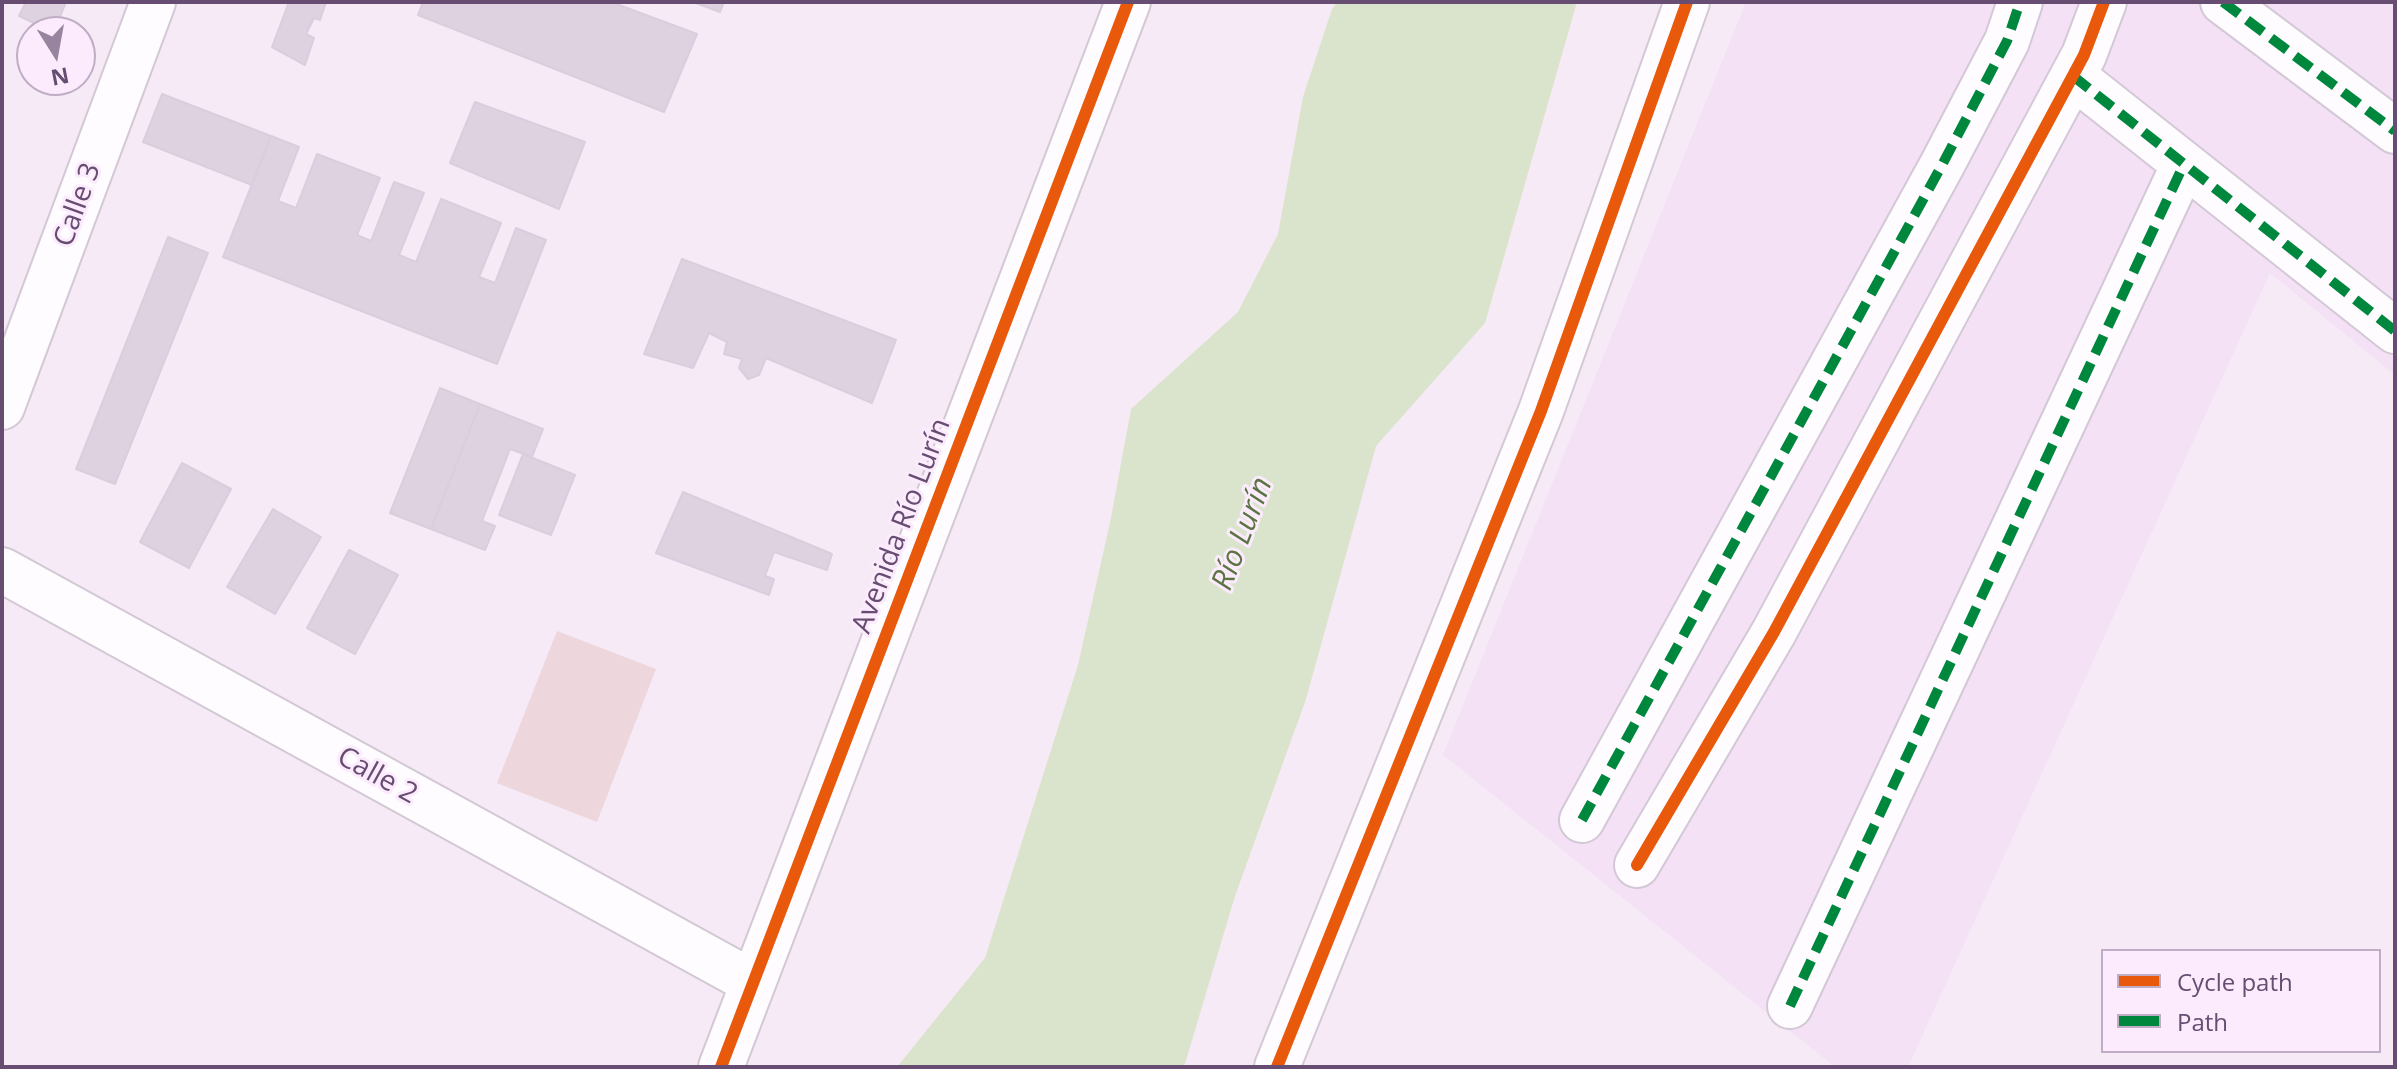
<!DOCTYPE html>
<meta charset="utf-8">
<style>
body{margin:0}
#map{position:relative;width:2397px;height:1069px;overflow:hidden;background:#f5eaf5;font-family:"Open Sans",sans-serif}
canvas{display:block}
.frame{position:absolute;inset:0;border:4px solid #664d71;pointer-events:none}
.legend{position:absolute;left:2101px;top:949px;width:280px;height:104px;box-sizing:border-box;background:#fcebfd;border:2px solid #c0acc5;margin:0;padding:10px 14px;list-style:none;font-size:24px;color:#664d71}
.legend li{display:flex;align-items:center;gap:16px;height:40px}
.legend b{width:40px;border:2px solid #c0acc5}
.north{position:absolute;left:16px;top:16px;width:80px;height:80px;box-sizing:border-box;background:#fcebfd;border:2px solid #c0acc5;border-radius:50%;rotate:169deg;font-size:22px;font-weight:700;line-height:32px;text-align:center;color:#664d71}
.north::after{content:'';display:block;margin:auto;width:28px;height:36px;background:#98849f;clip-path:polygon(50% 0,100% 100%,50% 72%,0 100%)}
</style>
<div id="map">
<canvas width="2397" height="1069"></canvas>
<div class="frame"></div>
<ul class="legend">
<li><b style="height:10px;background:#e8590c"></b>Cycle path</li>
<li><b style="height:10px;background:#00873e"></b>Path</li>
</ul>
<div class="north">N</div>
</div>
<script>
const ctx = document.querySelector('canvas').getContext('2d');
ctx.lineJoin = 'round';
function fillPath(path, color) { ctx.fillStyle = color; ctx.fill(path, 'evenodd'); }
const poly = rows => new Path2D(rows.map(r => 'M' + r).join(''));
function strokePath(path, color, width, dash) { ctx.strokeStyle = color; ctx.lineWidth = width; ctx.lineCap = dash ? 'butt' : 'round'; ctx.setLineDash(dash || []); ctx.stroke(path); }
function label(font, color, halo, rows, align = 'center') {
  ctx.font = font + ' "Open Sans",sans-serif'; ctx.lineWidth = 6; ctx.setLineDash([]); ctx.textBaseline = 'middle'; ctx.strokeStyle = halo; ctx.fillStyle = color; for (const [text, x, y, turn = 0] of rows) {
    ctx.save(); ctx.translate(x, y); ctx.rotate((+turn || 0) * Math.PI / 180); ctx.textAlign = isNaN(turn) ? turn : align; if (halo) ctx.strokeText(text, 0, 0); ctx.fillText(text, 0, 0); ctx.restore();
  }
}
fillPath(poly([
 [1746,2,2395,2,2395,375,2270,273,1908,1067,1835,1067,1443,755]
]), '#f4e1f6');
fillPath(poly([
 [557,631,656,669,597,822,497,783]
]), '#edd6dc');
fillPath(poly([
 [1337,2,1577,2,1485,323,1376,446,1306,699,1235,896,1184,1067,897,1067,985,958,1078,665,1111,518,1131,409,1238,312,1278,234,1303,97,1332,9]
]), '#dae4cc');
const building = poly([
 [26,2,66,2,54,32,19,16,26,2],
 [289,2,326,2,320,20,314,18,306,34,314,38,305,65,272,47,289,2],
 [423,2,611,2,697,34,664,112,418,15,423,2],
 [693,2,724,2,720,12,693,2],
 [162,94,271,136,252,185,143,142,162,94],
 [475,102,585,142,559,209,450,163,475,102],
 [271,136,299,147,278,201,296,208,317,154,380,178,357,235,371,241,394,182,424,193,399,255,416,262,441,199,501,223,479,277,495,283,516,228,546,240,497,364,223,257,271,136],
 [168,237,208,253,115,484,76,469,168,237],
 [682,259,896,340,872,403,766,358,759,375,748,379,739,368,742,359,724,354,727,342,709,333,693,368,644,354,682,259],
 [440,388,480,404,431,529,390,513,440,388],
 [480,404,543,429,532,457,510,449,482,521,495,526,485,550,431,529,480,404],
 [523,454,575,475,551,535,499,515,523,454],
 [182,463,231,489,189,568,140,542,182,463],
 [683,492,832,554,827,570,774,552,765,576,774,579,769,595,656,553,683,492],
 [273,509,321,537,275,614,227,587,273,509],
 [349,550,398,575,355,654,307,628,349,550]
]);
fillPath(building, '#ded2e1');
strokePath(building, '#dacddd', 2);
const minor = poly([
 [2223,2,2395,131],
 [2073,76,2395,331],
 [2,407,153,2],
 [2,570,752,982],
 [1582,820,1942,165,2007,41,2020,2],
 [1637,865,1774,632,2084,55,2104,2],
 [1790,1006,2184,164],
 [721,1067,1128,2],
 [1277,1067,1541,411,1687,2]
]);
strokePath(minor, '#d3c8d5', 48);
strokePath(minor, '#fefcfe', 44);
strokePath(poly([
 [2223,2,2395,131],
 [2073,76,2395,331],
 [1582,820,1942,165,2007,41,2020,2],
 [1790,1006,2184,164]
]), '#00873e', 10, [20, 10]);
strokePath(poly([
 [1637,865,1774,632,2084,55,2104,2],
 [721,1067,1128,2],
 [1277,1067,1541,411,1687,2]
]), '#e8590c', 12);
label('28px', '#664d71', '#fcebfd', [
 ["Calle 3",78,205,-70],
 ["Avenida Río Lurín",902,526,-69],
 ["Calle 2",377,776,29]
]);
label('italic 30px', '#5b7542', '#fcebfd', [
 ["Río Lurín",1243,534,-69]
]);
</script>
